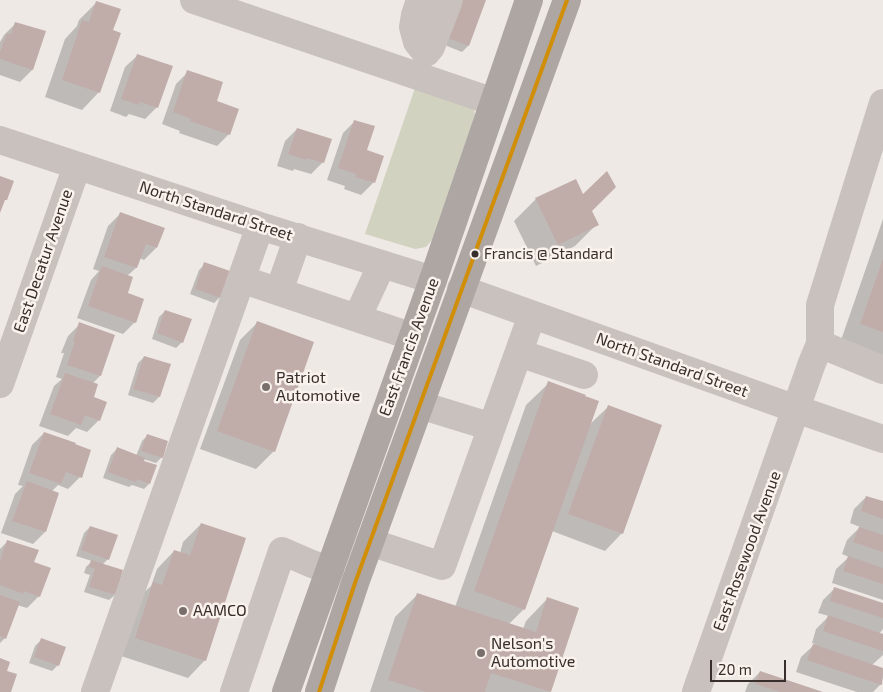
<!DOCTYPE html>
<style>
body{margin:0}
#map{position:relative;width:883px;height:692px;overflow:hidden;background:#eee9e5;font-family:"Exo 2",sans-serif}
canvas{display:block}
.scale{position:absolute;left:710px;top:660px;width:76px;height:22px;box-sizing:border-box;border:2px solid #382e2b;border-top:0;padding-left:6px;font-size:15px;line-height:18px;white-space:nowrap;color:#382e2b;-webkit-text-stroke:4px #f9f2ed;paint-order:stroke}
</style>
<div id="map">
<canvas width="883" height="692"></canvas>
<div class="scale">20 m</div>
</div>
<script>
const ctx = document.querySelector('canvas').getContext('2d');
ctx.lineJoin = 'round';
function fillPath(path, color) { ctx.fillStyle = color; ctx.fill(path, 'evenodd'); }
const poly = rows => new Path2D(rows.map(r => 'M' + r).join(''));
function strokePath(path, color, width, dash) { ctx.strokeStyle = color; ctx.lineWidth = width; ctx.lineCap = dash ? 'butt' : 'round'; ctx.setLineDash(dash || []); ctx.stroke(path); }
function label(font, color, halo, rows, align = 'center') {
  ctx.font = font + ' "Exo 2",sans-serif'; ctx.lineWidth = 5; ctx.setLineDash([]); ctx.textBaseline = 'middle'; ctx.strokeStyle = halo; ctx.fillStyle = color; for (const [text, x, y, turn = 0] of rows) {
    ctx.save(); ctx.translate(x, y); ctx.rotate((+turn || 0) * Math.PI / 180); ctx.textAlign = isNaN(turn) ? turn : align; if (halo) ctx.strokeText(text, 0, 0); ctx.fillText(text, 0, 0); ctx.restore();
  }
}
fillPath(poly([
 [415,88,474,108,475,115,432,240,426,247,415,249,365,234]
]), '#d1d2c0');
fillPath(poly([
 [485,0,468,46,462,52,437,42],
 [97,2,112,31,99,92,82,110,45,97,65,39,77,26,79,20],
 [16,23,44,32,32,70,20,82,0,75,0,42,4,35],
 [138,55,157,107,145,119,129,114,126,117,110,111,125,67],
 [188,72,215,102,229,134,217,146,179,133,180,131,162,124,176,84],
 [355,121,366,151,382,156,373,183,361,195,344,189,345,186,327,180,343,133],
 [297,129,323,162,311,174,294,169,293,171,277,166,285,141],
 [536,199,590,211,597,224,575,246,536,266,514,221],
 [120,214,156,248,144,260,139,258,136,268,127,276,126,294,135,322,123,334,77,318,91,280,99,271,93,269,108,226],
 [883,219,883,361,839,346],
 [205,264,220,297,214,303,190,294,199,270],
 [165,311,182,342,176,348,152,339,159,317],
 [257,323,274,451,256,469,200,449,240,340],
 [80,324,114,336,100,376,92,384,92,398,99,420,87,432,76,428,68,436,39,426,54,386,62,379,56,377,64,353,61,353,68,336],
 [144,357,159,397,153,403,128,395,138,363],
 [549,383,589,425,608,407,622,533,605,551,552,531,524,609,508,625,523,629,526,621,548,598,578,608,550,692,370,692,395,617,417,595,455,607,526,405],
 [44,433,80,477,68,489,58,485,52,491,58,493,45,532,33,544,1,533,15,494,23,486,18,485,32,445],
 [148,435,162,457,156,463,143,459,149,484,144,489,132,485,129,487,103,478,111,455,117,449,136,456,142,441],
 [866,497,883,503,883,600,832,583,836,569,849,557,842,554,847,540,860,527,850,523,854,509],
 [201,524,205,660,188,678,118,655,135,601,151,586,157,569,174,551,180,553,183,542],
 [90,527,108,559,102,565,115,595,109,600,84,592,90,575,84,573,86,567,92,561,76,556,84,533],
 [8,541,33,563,39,596,27,608,17,605,5,638,0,643,0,549],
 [835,588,883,604,883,629,879,634,883,635,883,655,872,665,883,669,883,677,881,684,873,692,857,692,796,672,801,657,815,644,812,643,816,629,829,616,818,613,823,600],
 [41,640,58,665,52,671,29,663,35,646],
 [760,672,820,692,745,692,748,684]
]), '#0003');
fillPath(poly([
 [455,0,486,0,469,46,442,36],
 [96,1,121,9,113,30,121,33,100,93,62,80,82,20,89,22],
 [15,22,46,31,33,70,0,59,0,52,7,33,11,34],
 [137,54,173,66,158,108,140,102,139,105,121,99],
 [187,70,223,82,217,101,239,109,230,135,190,121,191,119,173,112],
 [354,120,375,126,367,150,384,156,375,183,355,177,356,174,338,168],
 [297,128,332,139,324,163,307,158,306,160,288,154],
 [607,171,616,187,592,211,599,225,558,245,535,198,576,179,583,194],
 [0,176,14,181,7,200,5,200,0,213],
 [120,212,165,228,157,248,146,244,137,268,104,257],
 [883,259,883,332,860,324],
 [204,262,230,271,221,298,195,289],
 [102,266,133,277,128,293,144,299,136,323,88,306],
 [165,310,192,319,183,343,157,333],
 [257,321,314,342,275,452,217,431],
 [79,322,115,335,101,376,67,365,75,341,73,341],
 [144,356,171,364,160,397,133,389],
 [65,373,98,384,94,397,107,402,100,421,85,415,81,425,50,414],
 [548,381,586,395,585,396,599,401,525,610,474,591],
 [608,405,662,425,623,534,568,514],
 [44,432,76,443,75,444,91,450,82,478,66,472,61,484,29,473],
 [147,434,168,441,163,458,141,451],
 [117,447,145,458,144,461,157,465,150,484,137,479,136,482,108,472],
 [27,481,59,493,46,532,12,521],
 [866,496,883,501,883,519,861,511],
 [201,523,246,538,206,661,135,638,153,582,162,585,174,550,190,555],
 [90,526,118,535,109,560,81,550],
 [859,527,883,535,883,552,853,542],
 [7,540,39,550,34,562,51,568,40,597,24,591,23,594,0,585,0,561],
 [848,556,883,568,883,584,843,571],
 [91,560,123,570,116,595,89,587,95,569,89,567],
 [834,587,883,603,883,618,830,601],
 [417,593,536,632,547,597,579,608,551,692,491,673,485,692,426,692,388,680],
 [0,595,20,602,6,639,0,636],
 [828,615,883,634,883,651,823,631],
 [41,638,66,647,59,666,34,657],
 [813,644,883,668,882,685,807,660],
 [0,658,10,662,7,671,17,674,11,692,0,692],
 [760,671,823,692,780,692,755,684]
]), '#c0aca8');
strokePath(poly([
 [194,0,494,102],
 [420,0,415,15,413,27,417,42,426,53,431,47,449,0],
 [0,140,260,226,433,280],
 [241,279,413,337],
 [461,289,796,409,883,439],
 [279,291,298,237],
 [357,318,382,264],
 [820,344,883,370],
 [519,353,584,375],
 [0,384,77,166],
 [420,405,492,427],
 [370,542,442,566,532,315],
 [95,692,260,226],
 [234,692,282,551,312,564,330,570],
 [696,692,812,363,820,344,820,305,883,103]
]), '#c8c1bd', 28);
strokePath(poly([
 [286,692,433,280,529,0],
 [319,692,355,583,567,0]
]), '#ada6a2', 28);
strokePath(poly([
 [319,692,355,583,567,0]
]), '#d18e09', 4);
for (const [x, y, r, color] of [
 [475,254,4.5,"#382e2b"],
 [266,387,5,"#786f6c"],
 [183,611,5,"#786f6c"],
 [481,653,5,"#786f6c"]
]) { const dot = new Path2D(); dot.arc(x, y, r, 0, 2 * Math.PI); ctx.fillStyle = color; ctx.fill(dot); strokePath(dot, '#f9f2ed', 2); }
label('15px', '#382e2b', '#f9f2ed', [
 ["Francis @ Standard",484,254]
], 'left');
label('16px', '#382e2b', '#f9f2ed', [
 ["North Standard Street",216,211,18],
 ["East Decatur Avenue",43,261,-71],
 ["East Francis Avenue",409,347,-70],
 ["North Standard Street",672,365,20],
 ["East Rosewood Avenue",747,551,-70]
]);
label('16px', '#382e2b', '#f9f2ed', [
 ["Patriot",276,378],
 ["Automotive",276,396],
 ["AAMCO",193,611],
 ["Nelson's",491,644],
 ["Automotive",491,662]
], 'left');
</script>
